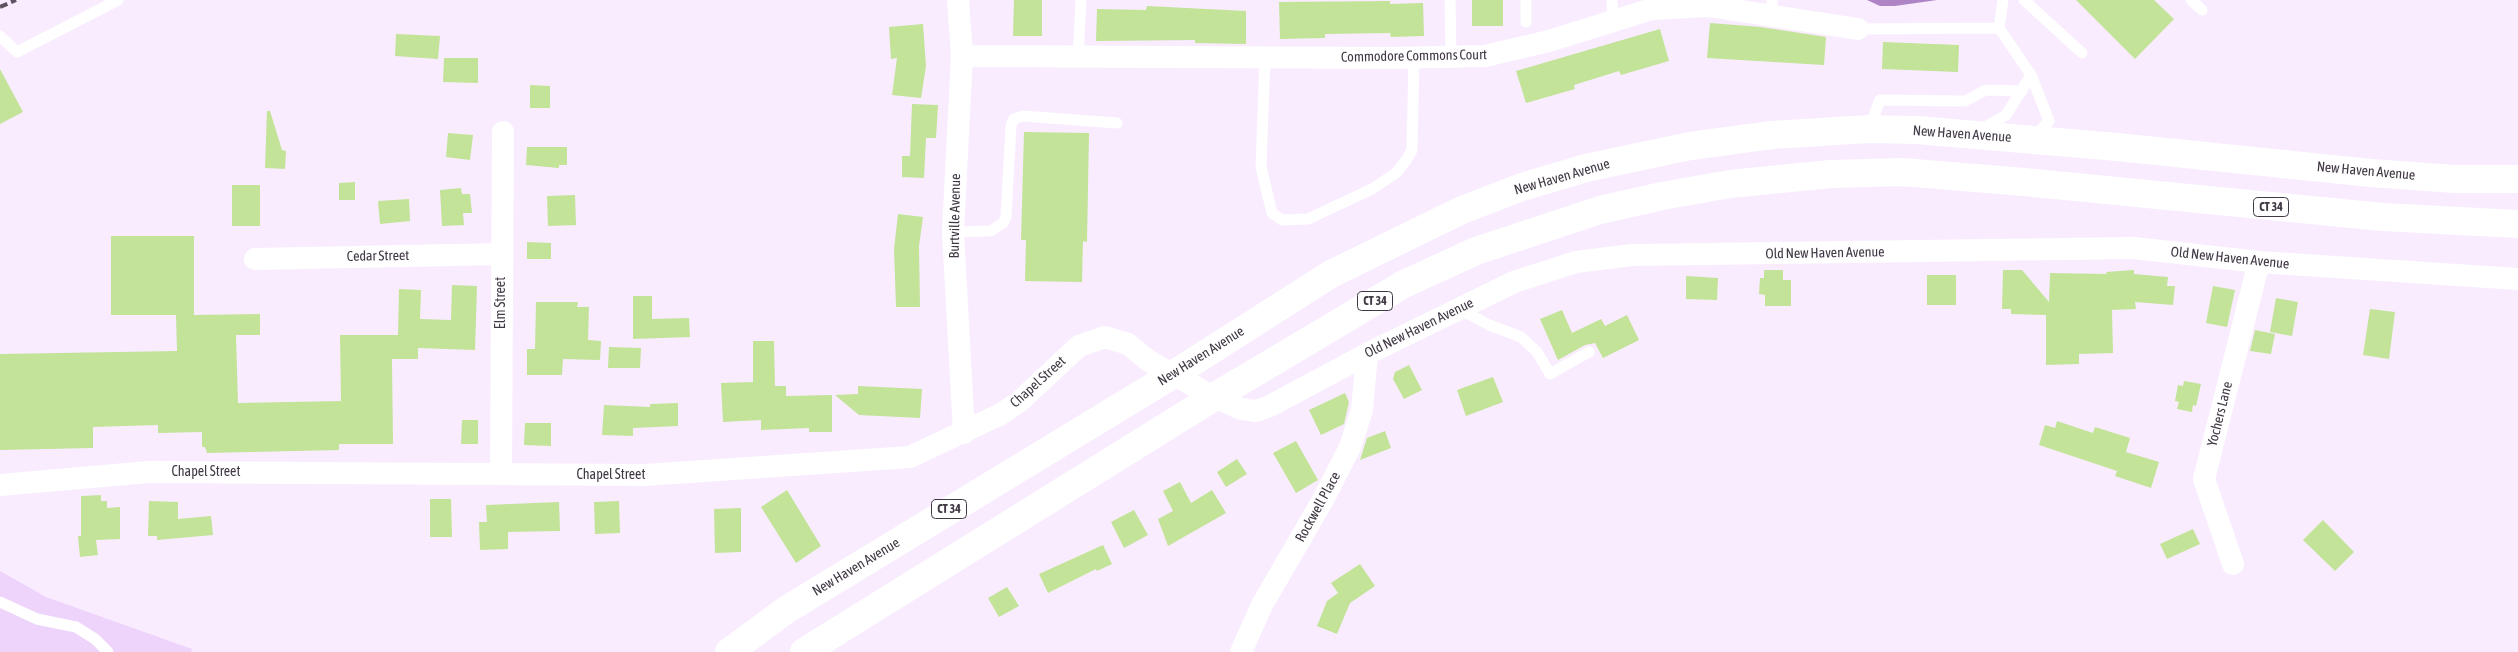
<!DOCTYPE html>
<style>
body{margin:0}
canvas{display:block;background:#f8ecfe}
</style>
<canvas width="2518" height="652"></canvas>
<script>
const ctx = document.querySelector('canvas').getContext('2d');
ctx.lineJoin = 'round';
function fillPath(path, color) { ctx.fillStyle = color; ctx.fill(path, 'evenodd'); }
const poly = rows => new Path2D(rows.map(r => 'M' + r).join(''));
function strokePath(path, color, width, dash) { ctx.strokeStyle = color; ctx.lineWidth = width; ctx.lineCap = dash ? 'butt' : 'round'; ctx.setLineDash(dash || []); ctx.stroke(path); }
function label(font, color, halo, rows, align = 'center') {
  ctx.font = font + ' "Asap Condensed",sans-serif'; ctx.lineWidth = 4; ctx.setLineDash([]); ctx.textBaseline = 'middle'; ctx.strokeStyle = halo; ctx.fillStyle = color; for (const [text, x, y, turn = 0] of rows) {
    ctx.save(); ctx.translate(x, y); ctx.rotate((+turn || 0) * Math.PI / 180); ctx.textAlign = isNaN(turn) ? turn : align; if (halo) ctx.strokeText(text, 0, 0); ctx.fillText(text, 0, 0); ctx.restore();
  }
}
fillPath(poly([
 [0,571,46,597,192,649,191,652,0,652]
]), '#eed4fb');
fillPath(poly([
 [1867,0,1937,0,1895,6,1880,6]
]), '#af84c5');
fillPath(poly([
 [1014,0,1042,0,1042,36,1013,36],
 [1472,0,1503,0,1503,26,1472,26],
 [2076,0,2154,0,2174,19,2135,59],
 [1390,1,1390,4,1423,3,1424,36,1391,37,1390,33,1325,34,1325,38,1280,39,1279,2],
 [1147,6,1246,11,1246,44,1195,43,1195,40,1096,41,1097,9,1146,10],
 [1710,23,1761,27,1826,37,1824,65,1707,58],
 [923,24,926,66,921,98,892,95,897,58,891,59,889,27],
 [1660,29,1669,61,1621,75,1619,71,1574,85,1575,89,1526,103,1516,71],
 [396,34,440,36,438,59,395,56],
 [1883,42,1959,45,1958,72,1882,69],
 [444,58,478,58,478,83,443,82],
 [0,69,23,112,0,124],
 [530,85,550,86,550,108,530,108],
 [912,104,938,105,936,138,926,138,924,178,902,177,902,156,910,156],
 [267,111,270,111,282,150,286,151,285,169,265,168],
 [1024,132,1089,133,1087,242,1083,241,1082,282,1025,281,1026,240,1021,240],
 [448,133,473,135,470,160,446,157],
 [527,147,567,147,567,165,559,165,559,168,526,165],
 [355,182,355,200,339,200,339,183],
 [232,185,260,185,260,226,232,226],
 [461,188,462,194,470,194,472,213,463,213,464,225,442,226,440,190],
 [575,195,576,225,548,226,547,196],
 [409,199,410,221,380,224,378,201],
 [898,214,923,217,919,246,920,307,896,307,894,249],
 [111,236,194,236,194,315,260,314,260,335,236,335,238,403,341,401,340,335,398,335,399,289,421,290,420,319,451,320,452,285,477,286,475,350,418,348,418,359,392,359,393,444,339,444,339,450,207,453,205,447,202,447,202,432,158,433,158,425,93,427,93,448,0,450,0,354,177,351,176,315,111,315],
 [527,242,551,243,551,259,527,259],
 [1764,270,1783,270,1783,280,1791,280,1791,306,1765,306,1765,295,1759,294,1760,278,1764,278],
 [2003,270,2022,270,2049,302,2050,273,2107,274,2106,272,2134,270,2134,274,2168,277,2167,286,2175,286,2173,305,2135,302,2136,309,2112,310,2113,353,2079,354,2079,364,2046,365,2046,315,2011,314,2011,309,2002,309],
 [1927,275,1956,275,1956,305,1927,305],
 [1686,276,1718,278,1717,300,1686,299],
 [2213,286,2235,290,2227,327,2206,323],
 [633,296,652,296,652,319,689,318,690,337,633,339],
 [2276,298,2298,302,2292,336,2270,332],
 [536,302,578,302,577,307,589,307,588,340,601,341,600,360,563,359,562,375,527,375,527,349,535,349],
 [2370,309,2395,312,2389,359,2363,355],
 [1562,310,1572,333,1601,319,1605,326,1627,315,1639,340,1603,358,1595,343,1585,345,1558,360,1540,319],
 [2255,330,2275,334,2271,354,2250,351],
 [753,341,774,341,775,386,786,386,786,396,832,395,832,432,809,432,809,428,761,430,761,420,723,422,721,383,753,382],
 [609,347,641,348,640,368,608,368],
 [1409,365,1422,390,1404,399,1393,379,1395,372],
 [1493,377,1503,402,1466,416,1457,390],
 [2184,381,2201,384,2196,406,2193,405,2192,412,2177,409,2179,402,2175,401,2178,385,2183,386],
 [858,386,922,389,920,418,859,415,835,395,858,394],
 [1345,393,1349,402,1344,424,1321,435,1309,410],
 [678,403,678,426,633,428,633,436,602,435,604,405,650,407,650,404],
 [462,420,478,420,478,444,461,444],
 [2057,421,2093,433,2095,427,2130,438,2126,452,2159,462,2151,488,2115,476,2117,471,2039,445,2045,425,2055,428],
 [525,423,551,423,551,446,524,445],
 [1385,431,1391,448,1360,460,1367,438],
 [1296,441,1318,480,1296,493,1273,453],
 [1237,459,1247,474,1226,487,1217,472],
 [1180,482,1191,503,1212,490,1226,513,1168,546,1158,519,1173,511,1163,491],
 [787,490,821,546,796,563,761,507],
 [101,495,101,501,107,501,107,508,120,507,120,539,96,540,98,555,80,557,78,536,81,536,81,496],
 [430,499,451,499,452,537,430,537],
 [149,501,178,502,178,519,211,516,213,535,157,540,157,536,148,536],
 [619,501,620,533,595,534,594,502],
 [559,502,560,531,508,532,508,549,480,550,479,522,487,522,486,505],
 [741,508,741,552,715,553,714,509],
 [1134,510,1148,535,1124,548,1111,522],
 [2323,520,2354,552,2335,571,2303,540],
 [2193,529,2200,544,2167,559,2160,544],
 [1103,545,1112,564,1097,571,1096,569,1048,593,1039,574],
 [1360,564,1375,586,1350,603,1337,634,1317,626,1327,601,1338,593,1331,583],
 [1007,587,1019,606,999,617,988,598]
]), '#c3e398');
strokePath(poly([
 [1450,0,1451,56],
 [1526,0,1526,22],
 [1612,0,1613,22],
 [2024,0,2082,53],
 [2191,0,2202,10],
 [1772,15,1772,0],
 [1999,28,2003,0],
 [1858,29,1999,28,2031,75],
 [0,36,17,52,118,0],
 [1078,57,1081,0],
 [1265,57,1261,167,1272,213,1282,220,1308,219,1372,189,1396,173,1407,159,1412,150,1414,57],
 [1869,129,1880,100,1965,101,1986,90,2022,91],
 [1982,129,2006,115,2031,75,2049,121,2034,137],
 [953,232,991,231,1003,223,1006,217,1011,126,1014,119,1023,116,1117,123],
 [1459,309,1489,325,1521,337,1537,352,1550,374,1589,352],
 [0,602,37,619,76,627,95,639,108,652]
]), '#fff', 11);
strokePath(poly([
 [958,0,962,56,953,232,964,433],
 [962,56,1391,58,1485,56,1549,41,1652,9,1708,6,1858,29],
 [255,259,501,254],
 [501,474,503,132],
 [0,485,149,472,645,475,910,457,1001,414,1020,401,1079,346,1105,337,1128,344,1149,361,1214,397,1241,409,1256,411,1270,406,1367,354,1514,282,1576,262,1632,255,2134,248,2259,262,2518,279],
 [2233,564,2204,479,2259,262],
 [1241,652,1262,605,1324,498,1350,447,1362,410,1367,354]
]), '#fff', 22);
strokePath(poly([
 [729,652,786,610,1174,374,1331,274,1462,210,1522,187,1586,168,1690,146,1772,135,1869,129,1917,130,2117,147,2371,173,2455,179,2518,179],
 [804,652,1214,397,1404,284,1476,251,1600,210,1662,196,1730,184,1831,174,1902,172,2024,182,2383,217,2518,224]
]), '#fff', 28);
strokePath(poly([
 [0,7,16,0]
]), '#5c5360', 4, [8, 4]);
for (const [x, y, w] of [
 [2271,207,35],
 [1375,301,35],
 [949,509,35]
]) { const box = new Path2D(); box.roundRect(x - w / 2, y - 9.5, w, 19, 4); ctx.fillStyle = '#fefefe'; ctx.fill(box); strokePath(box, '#403844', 1); }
label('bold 12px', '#403844', null, [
 ["CT 34",2271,207],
 ["CT 34",1375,301],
 ["CT 34",949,509]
]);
label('14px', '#403844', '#fefefe', [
 ["Commodore Commons Court",1414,56,-1],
 ["New Haven Avenue",1962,134,4],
 ["New Haven Avenue",2366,171,5],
 ["New Haven Avenue",1562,177,-16],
 ["Burtville Avenue",955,216,-89],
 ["Old New Haven Avenue",1825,253,-1],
 ["Cedar Street",378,256,-1],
 ["Old New Haven Avenue",2230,258,6],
 ["Elm Street",501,303,-90],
 ["Old New Haven Avenue",1419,328,-26],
 ["New Haven Avenue",1201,356,-32],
 ["Chapel Street",1038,382,-42],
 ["Yochers Lane",2220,414,-76],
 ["Chapel Street",206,472],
 ["Chapel Street",611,475],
 ["Rockwell Place",1318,507,-61],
 ["New Haven Avenue",856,567,-31]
]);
</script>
